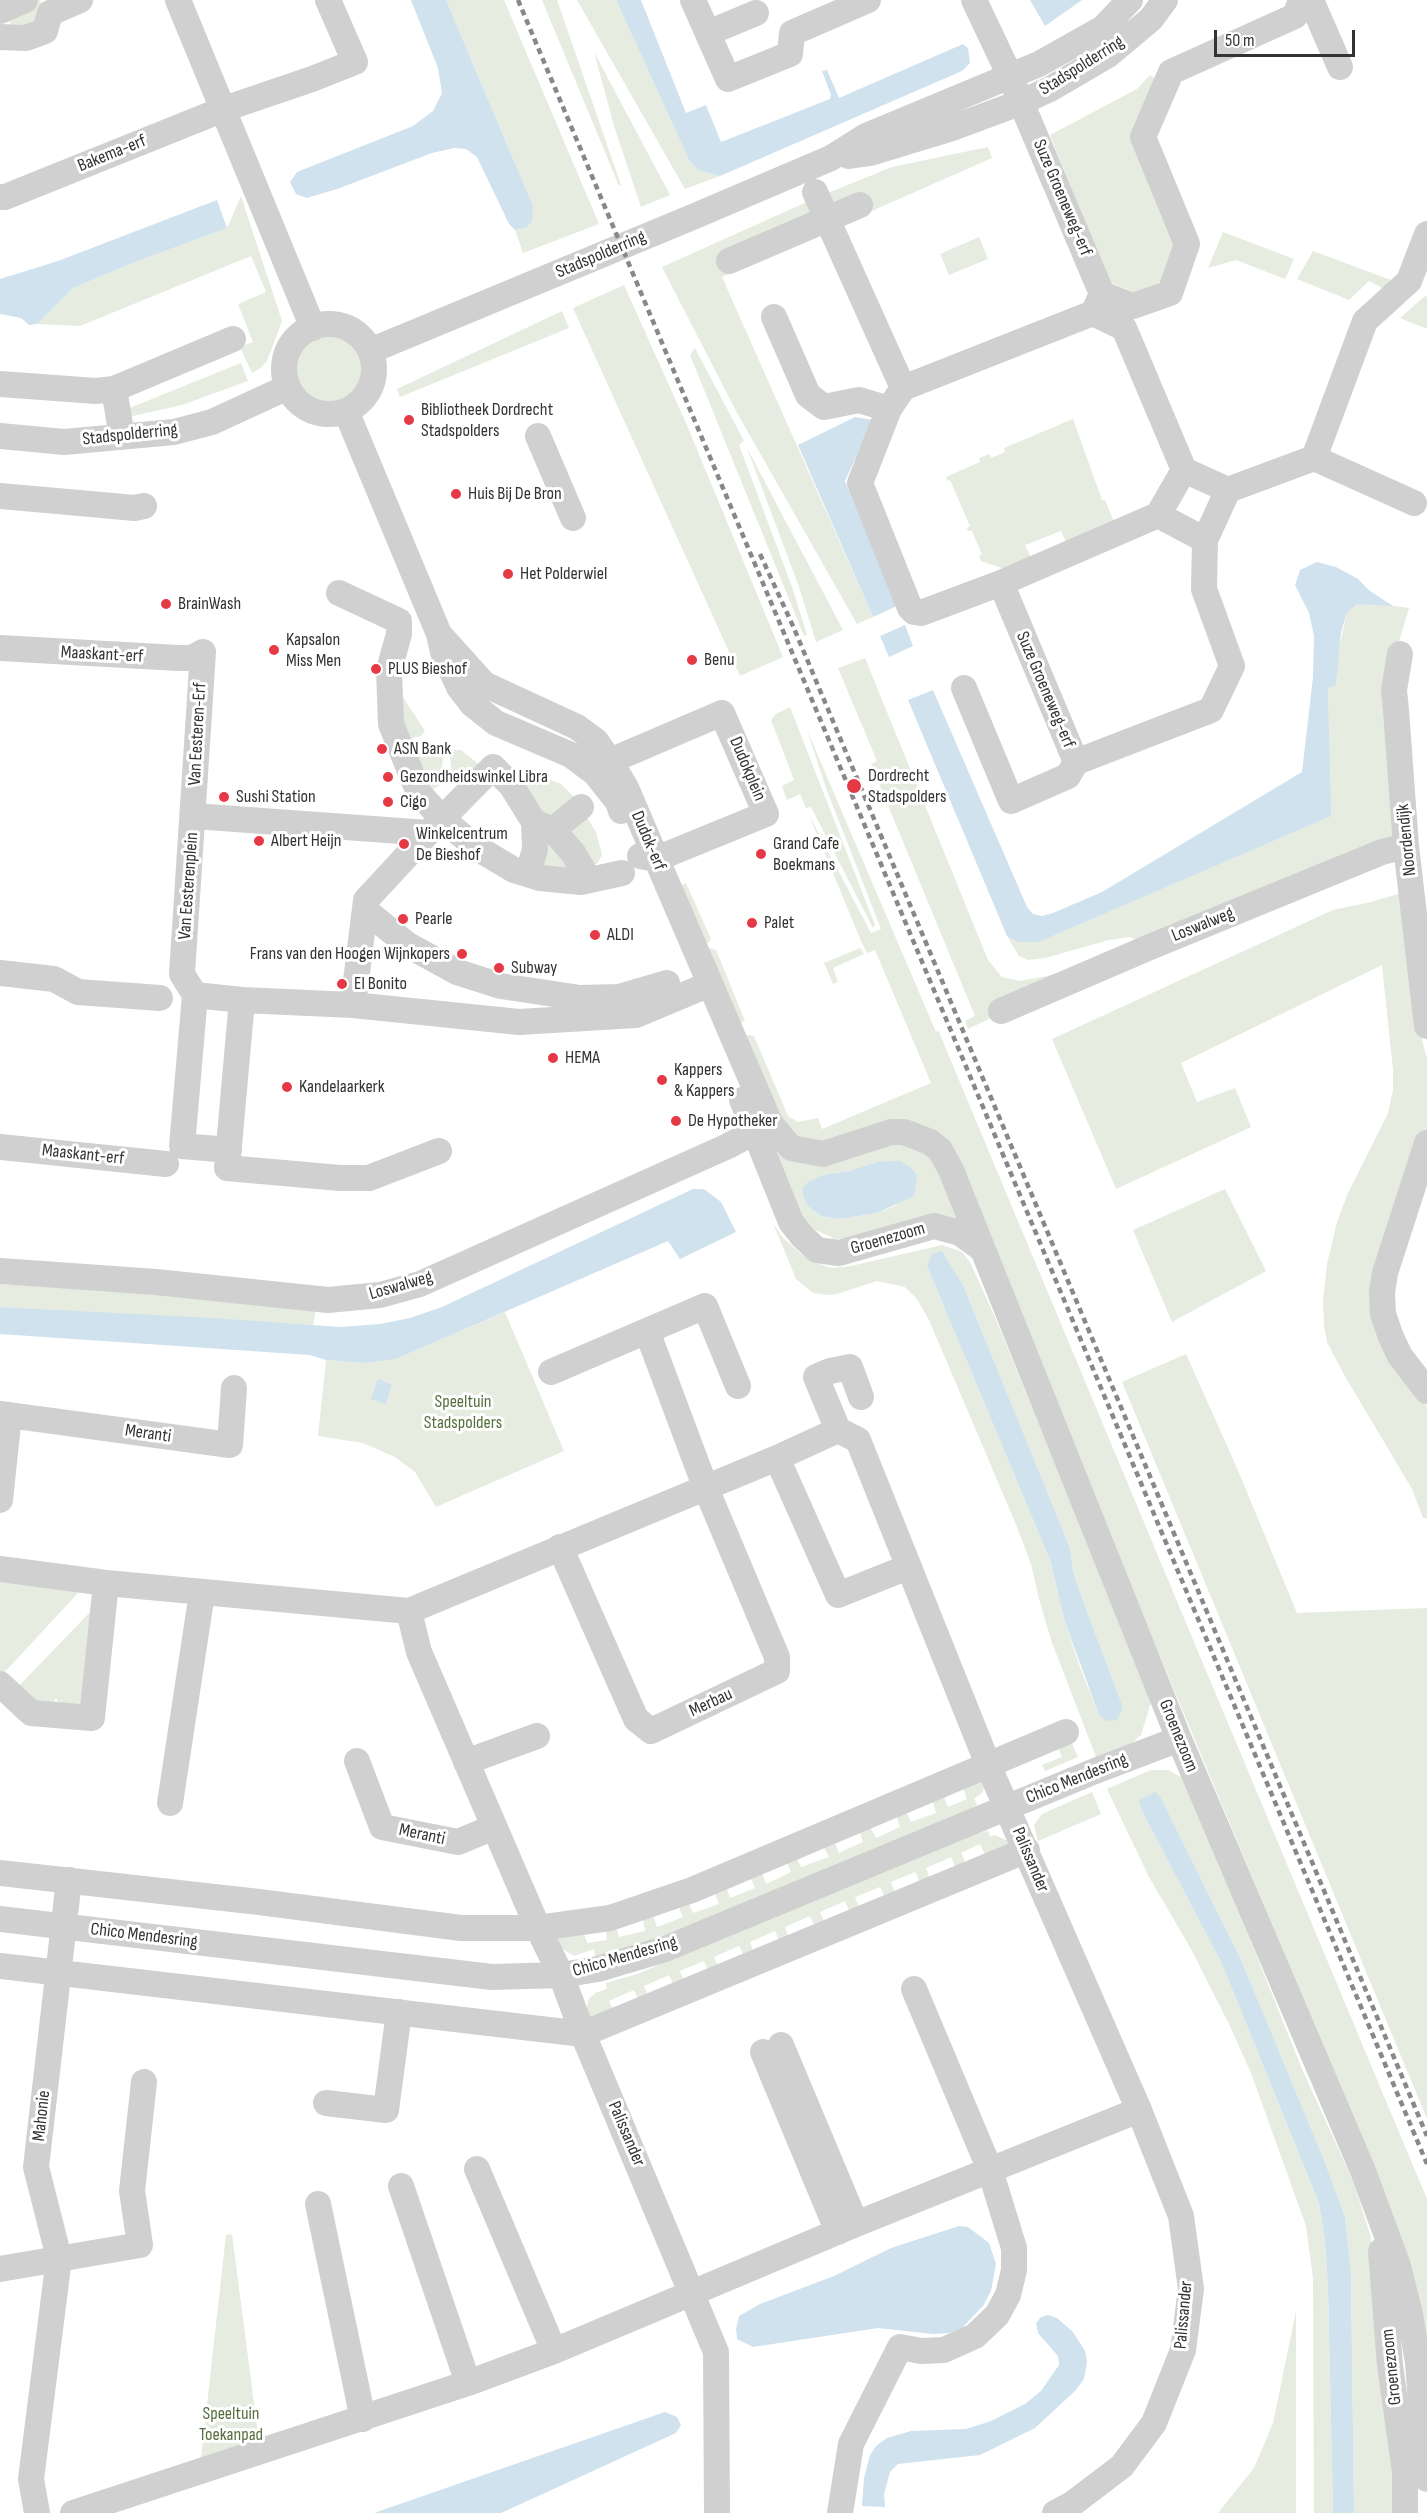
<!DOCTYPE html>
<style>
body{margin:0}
#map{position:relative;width:1427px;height:2513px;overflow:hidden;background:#fff;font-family:"Sofia Sans Condensed",sans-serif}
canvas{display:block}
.scale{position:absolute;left:1214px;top:30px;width:141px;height:27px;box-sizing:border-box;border:3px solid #333;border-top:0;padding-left:8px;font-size:18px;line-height:21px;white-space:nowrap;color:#333;-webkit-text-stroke:4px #fff;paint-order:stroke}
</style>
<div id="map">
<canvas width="1427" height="2513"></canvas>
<div class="scale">50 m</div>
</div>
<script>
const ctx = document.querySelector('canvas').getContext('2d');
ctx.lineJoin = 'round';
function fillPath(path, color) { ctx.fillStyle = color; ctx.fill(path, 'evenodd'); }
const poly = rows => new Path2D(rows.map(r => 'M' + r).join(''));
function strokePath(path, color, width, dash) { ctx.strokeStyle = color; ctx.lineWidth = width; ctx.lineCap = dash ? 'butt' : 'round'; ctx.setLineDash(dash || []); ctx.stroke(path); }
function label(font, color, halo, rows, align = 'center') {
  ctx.font = font + ' "Sofia Sans Condensed",sans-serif'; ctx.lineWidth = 6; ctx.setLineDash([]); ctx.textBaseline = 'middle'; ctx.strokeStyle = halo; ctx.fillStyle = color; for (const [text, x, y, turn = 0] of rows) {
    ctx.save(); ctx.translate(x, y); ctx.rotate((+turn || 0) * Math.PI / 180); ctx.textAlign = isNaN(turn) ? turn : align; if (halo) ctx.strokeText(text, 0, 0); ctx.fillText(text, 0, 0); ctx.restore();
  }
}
fillPath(poly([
 [35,0,40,0,45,13,40,29,12,27,6,12],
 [446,0,504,0,599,224,523,253,515,230,525,228,533,206],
 [542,0,557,0,621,185,619,186],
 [577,0,616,0,690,162,700,171,720,176,685,189],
 [594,52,670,195,641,207,614,126],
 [1150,75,1158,80,1137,141,1176,238,1165,280,1136,293,1109,282,1050,135,1137,89],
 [988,147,992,158,722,277,873,617,857,624,736,411,662,267,818,197,892,167],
 [241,196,282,321,267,361,261,368,252,373,240,347,253,342,238,304,266,292,251,256,80,326,37,324,73,288,138,261,227,228],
 [1223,232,1294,259,1285,279,1236,260,1208,268],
 [979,237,988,259,949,275,940,254],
 [1313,251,1391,280,1384,289,1369,281,1349,300,1297,279],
 [624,285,686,423,783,657,740,676,573,308],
 [1425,296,1427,297,1427,329,1400,318],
 [562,311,569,328,400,397,397,389],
 '294 369a36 36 0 1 1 72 0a36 36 0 1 1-72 0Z',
 [695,348,744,441,739,445,792,587,807,635,804,636,690,355],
 [241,363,248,381,182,405,128,417,127,409],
 [1073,419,1102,500,1105,500,1115,524,1067,544,1061,531,1025,545,1032,560,1007,570,981,561,979,556,982,554,972,531,968,531,967,528,970,526,950,480,947,481,946,477,980,462,979,458,989,454,991,458,1005,452,1004,448],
 [747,448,843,630,816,642,798,584],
 [1372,603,1409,608,1393,662,1397,837,1149,943,1129,937,1109,940,1045,958,1028,960,1019,956,1007,936,1018,942,1039,942,1330,816,1328,688,1336,685,1338,652,1347,613,1357,604],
 [865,658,988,960,1002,977,1019,981,1047,976,1138,948,968,1029,965,1021,975,1016,871,764,877,761,838,668],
 [399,691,425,731,421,736,409,739,401,717],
 [790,707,875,925,873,928,811,807,806,808,800,794,787,800,782,786,794,780,771,720,776,714],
 [807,730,936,1032,939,1031,941,1037,1427,2199,1427,2361,1390,2207,987,1242,944,1146,802,1140,783,1125,742,1038,749,1035,754,1036,788,1116,798,1122,818,1118,822,1129,931,1083,875,950,867,953,861,941,809,815,871,933,881,929,826,788],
 [430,742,439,747,443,756,441,784,434,789,430,788,409,747,414,743],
 [455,750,461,750,481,766,474,780,459,781,452,776,450,757],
 [550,780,561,784,576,799,550,823,524,792,528,784],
 [584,813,596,832,602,855,597,864,589,865,567,839,568,820],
 [547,839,578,868,539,869],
 [686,883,711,939,709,942,700,947,675,888],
 [1405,892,1421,1036,1427,1059,1427,1129,1380,1258,1410,1387,1427,1406,1427,1518,1423,1518,1412,1489,1343,1373,1327,1342,1324,1325,1323,1301,1327,1264,1337,1222,1348,1193,1388,1113,1393,1090,1393,1070,1382,965,1181,1063,1197,1102,1235,1088,1251,1127,1116,1189,1052,1039,1333,910,1371,902],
 [711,948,716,950,745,1021,738,1024,702,952],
 [860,948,864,954,833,968,838,982,833,984,824,963],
 [883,1142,910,1143,935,1160,967,1228,835,1239,807,1226,772,1155,778,1153,788,1158],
 [877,1162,897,1205,877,1213,838,1219,821,1216,809,1207,823,1175,849,1171],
 [1225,1189,1266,1271,1172,1322,1133,1230],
 [773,1223,782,1237,800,1253,813,1262,832,1268,851,1266,942,1245,962,1252,970,1262,994,1315,1152,1699,1141,1735,1125,1750,1098,1762,1051,1640,1039,1599,1031,1564,1015,1522,929,1320,917,1299,905,1287,877,1281,837,1294,828,1295,813,1293,796,1279],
 [942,1251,963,1285,1052,1504,1070,1548,1073,1572,1086,1609,1123,1707,1099,1715,1081,1670,1065,1622,1050,1560,927,1266],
 [0,1284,317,1303,313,1325,0,1307],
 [505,1312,564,1451,436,1507,415,1472,395,1457,363,1443,318,1436,326,1360,365,1363,396,1359],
 [1186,1354,1237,1468,1297,1613,1427,1608,1427,2119,1122,1382],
 [0,1581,70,1586,78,1593,2,1675,0,1673],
 [94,1608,87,1703,79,1710,57,1706,57,1699,55,1699,54,1706,34,1704,16,1689],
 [1069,1737,1078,1757,1045,1771,1042,1765,1062,1757,1056,1743],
 [1151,1770,1168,1770,1186,1780,1302,2069,1353,2181,1370,2234,1379,2289,1399,2513,1354,2513,1351,2272,1345,2217,1324,2160,1242,1962,1161,1798,1142,1811,1222,1964,1319,2203,1325,2241,1328,2287,1333,2513,1314,2513,1313,2278,1306,2226,1251,2073,1229,2024,1191,1949,1149,1877,1107,1789],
 [981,1777,984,1786,983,1792,974,1799,977,1805,955,1818,638,1946,595,1956,594,1949,574,1956,560,1947,554,1934,583,1930,587,1943,607,1940,605,1924,615,1922,619,1937,645,1931,642,1914,652,1912,657,1927,683,1917,677,1902,687,1898,693,1913,719,1904,713,1888,725,1884,730,1898,755,1888,748,1872,760,1867,766,1884,791,1872,785,1857,794,1853,801,1867,829,1857,821,1842,833,1838,839,1853,863,1842,858,1827,868,1823,876,1838,900,1827,895,1811,904,1807,911,1822,936,1813,931,1795,942,1792,948,1807,967,1799,962,1785],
 [1092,1792,1101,1814,1038,1841,1034,1825,1042,1814],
 [988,1831,990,1837,994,1835,1009,1841,1011,1848,986,1857,980,1844,961,1853,967,1866,957,1871,951,1857,926,1868,931,1882,922,1886,915,1872,891,1882,896,1896,886,1900,880,1887,855,1897,861,1911,851,1915,845,1901,820,1912,826,1926,816,1930,810,1916,785,1927,790,1941,781,1945,775,1931,750,1942,755,1956,746,1959,739,1946,714,1957,720,1971,710,1975,704,1961,680,1971,685,1985,675,1989,669,1975,644,1986,650,2000,640,2004,634,1990,609,2001,615,2014,592,2023,587,2009,588,2000,595,1993,607,1989,606,1983,637,1974,967,1835],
 [232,2234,259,2442,201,2458,226,2235],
 [1296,2311,1296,2513,1218,2513,1254,2468,1273,2423]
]), '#e6ecdf');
fillPath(poly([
 [411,0,446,0,533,206,532,221,525,228,515,230,509,224,477,157,466,149,454,148,432,153,337,189,307,198,296,194,290,182,297,172,413,126,433,111,442,93,438,68],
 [616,0,641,0,686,113,706,105,721,142,830,99,831,95,822,71,827,70,839,98,963,44,968,48,970,63,962,71,720,176,700,171,690,162],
 [1030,0,1082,0,1045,26],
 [217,200,227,228,138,261,73,288,37,324,29,325,21,318,0,314,0,279,58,261],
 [855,417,873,420,845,481,897,606,873,617,798,445],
 [1317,562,1336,567,1358,579,1370,591,1393,606,1357,604,1347,613,1341,632,1336,685,1328,688,1331,816,1039,942,1018,942,1007,936,908,700,933,690,1027,907,1033,914,1042,916,1053,913,1102,892,1302,772,1313,677,1314,636,1309,613,1295,585,1300,570],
 [905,625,913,646,889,657,880,636],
 [900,1161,910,1167,917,1175,914,1196,877,1213,838,1219,821,1216,809,1207,804,1199,802,1189,807,1183,823,1175,849,1171,877,1162],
 [693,1189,704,1189,721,1202,736,1232,680,1259,668,1241,396,1359,365,1363,326,1360,310,1355,0,1334,0,1307,212,1318,341,1327,380,1324,410,1318,442,1307],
 [942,1251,963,1285,1070,1548,1073,1572,1086,1609,1123,1707,1117,1720,1107,1721,1099,1715,1065,1622,1050,1560,927,1266,932,1254],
 [378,1379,392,1385,386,1404,371,1399],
 [1155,1792,1161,1798,1242,1962,1324,2160,1345,2217,1351,2272,1354,2513,1333,2513,1328,2287,1325,2241,1319,2203,1222,1964,1142,1811,1139,1800],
 [959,2226,968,2227,989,2243,996,2264,991,2291,983,2306,962,2328,950,2333,933,2334,878,2328,753,2347,737,2339,736,2329,739,2316,760,2304,834,2276,891,2248],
 [1048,2315,1057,2318,1073,2332,1085,2351,1087,2362,1084,2379,1076,2390,1035,2428,980,2455,898,2464,890,2472,884,2494,885,2507,862,2506,864,2478,870,2455,876,2446,887,2438,911,2431,966,2429,991,2421,1025,2404,1041,2391,1059,2365,1058,2356,1038,2333,1036,2323,1041,2317],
 [665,2412,677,2417,681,2425,676,2433,501,2513,374,2513]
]), '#cfe2ee');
strokePath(poly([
 [178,0,313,328],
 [693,0,728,79,790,54,792,33,868,0],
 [974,0,1010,76,1102,294],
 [1311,0,1340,67],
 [0,11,25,0],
 [708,33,756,13],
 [0,37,26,38,45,31,50,13,80,0],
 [849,156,870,153,952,128,1022,102,1050,89,1108,55,1151,19,1165,0],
 [815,192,903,388],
 [0,197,5,197,224,109,312,79,355,62,328,0],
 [729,261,860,205],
 [1093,313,1124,328,1184,470],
 [774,317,808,395,824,407,859,400,889,409],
 '284 369a45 45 0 1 1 90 0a45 45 0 1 1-90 0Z',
 [370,351,695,216,831,158,866,136,1039,64,1103,28,1130,0],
 [0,384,96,391,114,389,233,339],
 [114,389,122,437],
 [346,411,439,634,443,652,459,687,472,704,496,723,571,755,595,773,618,802,621,811],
 [0,436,64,442,174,432,212,422,288,387],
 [538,436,573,518],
 [1314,458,1365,321,1409,281,1427,234],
 [1228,490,1184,470,1158,515,1205,540,1228,490,1314,458,1414,503],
 [0,496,135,508,144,506],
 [1158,515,1001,583,921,613,914,612,910,608,860,483,889,409,903,388,1093,313,1102,294,1133,306,1170,293,1187,244,1143,137,1171,72,1295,16,1301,0],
 [1001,583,1076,762,1211,710,1232,666,1204,589,1205,540],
 [339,593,399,621,399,634,389,670,391,724,419,793,442,819,477,848,514,870,540,878,581,882,622,873],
 [439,634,484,684,577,727,596,741,610,761,626,788,770,1123,791,1148,823,1154,891,1132,904,1132,930,1142,940,1150,951,1170,1179,1739,1363,2171,1397,2263,1410,2314,1418,2363,1427,2479],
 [0,648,178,658,192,658,203,652],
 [1400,654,1394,690,1396,710,1406,846,1427,1026],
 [964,688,1011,801,1068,776,1076,762],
 [598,771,610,761,722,713,766,814,656,859,640,856],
 [194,816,428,833,366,900,353,1005],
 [534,822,553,830,573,853,589,880],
 [553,830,581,807],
 [430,831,493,767,511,785,534,822,535,849,528,874],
 [365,910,408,945,457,972,501,986,580,998,619,997,667,983],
 [0,973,54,979,78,992,160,998],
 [195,995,242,1000,353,1005,519,1022,636,1015,710,984],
 [195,995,182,974,203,652],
 [195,995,182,1146,229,1150],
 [242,1000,227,1168,340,1178,369,1178,439,1151],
 [1001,1011,1150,947,1382,852,1406,846],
 [742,1100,791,1222,802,1236,817,1250,839,1253,934,1226,960,1233,982,1249],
 [1427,1143,1385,1273,1382,1293,1383,1314,1391,1337,1400,1356,1427,1391],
 [0,1147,166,1164],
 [0,1271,156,1282,328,1300,380,1295,420,1284,728,1146,769,1124],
 [551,1372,705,1306,738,1386],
 [0,1414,230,1445,234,1388],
 [838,1430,816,1377,830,1371,850,1367,861,1397],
 [777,1458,838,1595,908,1567],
 [0,1500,9,1415],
 [560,1547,636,1719,651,1731,777,1671,777,1657,705,1486,647,1331],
 [0,1569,106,1583,92,1718,31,1713,0,1684],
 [106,1583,409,1611],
 [357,1761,382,1827,458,1842,494,1827],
 [466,1762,537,1736],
 [170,1803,202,1593],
 [0,1873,259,1902,461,1928,538,1928,610,1918,692,1890,1066,1732],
 [0,1919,492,1977,561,1975,598,1969,665,1949,1095,1771,1179,1739],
 [0,1966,583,2034,1027,1850],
 [781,2045,856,2224],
 [763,2052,838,2232],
 [326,2103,386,2110,399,2012],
 [477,2169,554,2351],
 [401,2186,468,2383],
 [318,2204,363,2419],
 [1381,2251,1390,2365,1405,2472,1405,2513],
 [0,2269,140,2245,132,2191,144,2082],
 [37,2513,31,2479,59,2258,36,2167,69,1880],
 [73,2513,468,2383,554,2351,856,2224,1139,2110],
 [717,2513,716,2352,583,2034,561,1975,538,1928,419,1652,409,1611,777,1458,838,1430,858,1440,989,1767,1139,2110,1181,2216,1191,2289,1183,2350,1154,2423,1122,2466,1072,2504,1055,2513],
 [840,2513,851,2444,900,2347,921,2351,944,2350,975,2336,997,2315,1008,2295,1014,2270,1014,2248,990,2170,914,1989]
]), '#d0d0d0', 26);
strokePath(poly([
 [518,0,1427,2164],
 [760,554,793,626,1427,2136]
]), '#888', 4.5, [6, 4.5]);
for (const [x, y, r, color] of [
 [409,420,6,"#e63946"],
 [456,494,6,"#e63946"],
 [508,574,6,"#e63946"],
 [166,604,6,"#e63946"],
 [274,650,6,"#e63946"],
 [692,660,6,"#e63946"],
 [376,669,6,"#e63946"],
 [382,749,6,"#e63946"],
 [388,777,6,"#e63946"],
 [854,786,8,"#e63946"],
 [224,797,6,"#e63946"],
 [388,802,6,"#e63946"],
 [259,841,6,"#e63946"],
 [404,844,6,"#e63946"],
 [761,854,6,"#e63946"],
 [403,919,6,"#e63946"],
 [752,923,6,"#e63946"],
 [595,935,6,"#e63946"],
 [462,954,6,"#e63946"],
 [499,968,6,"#e63946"],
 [342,984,6,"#e63946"],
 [553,1058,6,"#e63946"],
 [662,1080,6,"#e63946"],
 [287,1087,6,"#e63946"],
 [676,1121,6,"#e63946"]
]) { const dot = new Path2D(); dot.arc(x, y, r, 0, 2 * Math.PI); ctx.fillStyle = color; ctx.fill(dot); strokePath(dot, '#fff', 2); }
label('18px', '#333', '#fff', [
 ["Stadspolderring",1082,66,-32],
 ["Bakema-erf",112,154,-22],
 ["Suze Groeneweg-erf",1062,198,67],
 ["Stadspolderring",601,255,-23],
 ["Stadspolderring",130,435,-6],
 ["Maaskant-erf",102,655,3],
 ["Suze Groeneweg-erf",1045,690,67],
 ["Van Eesteren-Erf",198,734,-87],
 ["Dudokplein",747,769,67],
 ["Noordendijk",1407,840,-96],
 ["Dudok-erf",648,841,67],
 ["Van Eesterenplein",189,886,-86],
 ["Loswalweg",1203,925,-22],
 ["Maaskant-erf",83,1155,6],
 ["Groenezoom",888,1239,-16],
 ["Loswalweg",401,1286,-16],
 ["Meranti",148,1434,8],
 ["Merbau",711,1703,-25],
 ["Groenezoom",1178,1736,68],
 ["Chico Mendesring",1077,1779,-22],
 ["Meranti",422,1835,12],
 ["Palissander",1030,1860,67],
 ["Chico Mendesring",144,1936,7],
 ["Chico Mendesring",625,1957,-16],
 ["Mahonie",42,2116,-84],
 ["Palissander",626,2134,67],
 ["Palissander",1184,2315,-85],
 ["Groenezoom",1392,2367,-96]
]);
label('18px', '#333', '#fff', [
 ["Bibliotheek Dordrecht",421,410],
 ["Stadspolders",421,431],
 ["Huis Bij De Bron",468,494],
 ["Het Polderwiel",520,574],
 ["BrainWash",178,604],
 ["Kapsalon",286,640],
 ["Miss Men",286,661],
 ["Benu",704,660],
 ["PLUS Bieshof",388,669],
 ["ASN Bank",394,749],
 ["Dordrecht",868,776],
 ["Stadspolders",868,797],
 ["Gezondheidswinkel Libra",400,777],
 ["Sushi Station",236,797],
 ["Cigo",400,802],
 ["Winkelcentrum",416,834],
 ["De Bieshof",416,855],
 ["Albert Heijn",271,841],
 ["Grand Cafe",773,844],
 ["Boekmans",773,865],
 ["Pearle",415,919],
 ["Palet",764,923],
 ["ALDI",607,935],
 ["Frans van den Hoogen Wijnkopers",450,954,"right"],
 ["Subway",511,968],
 ["El Bonito",354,984],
 ["HEMA",565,1058],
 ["Kappers",674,1070],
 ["& Kappers",674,1091],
 ["Kandelaarkerk",299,1087],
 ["De Hypotheker",688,1121]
], 'left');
label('18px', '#56703f', '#fff', [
 ["Speeltuin",463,1402],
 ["Stadspolders",463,1423],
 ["Speeltuin",231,2414],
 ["Toekanpad",231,2435]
]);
</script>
